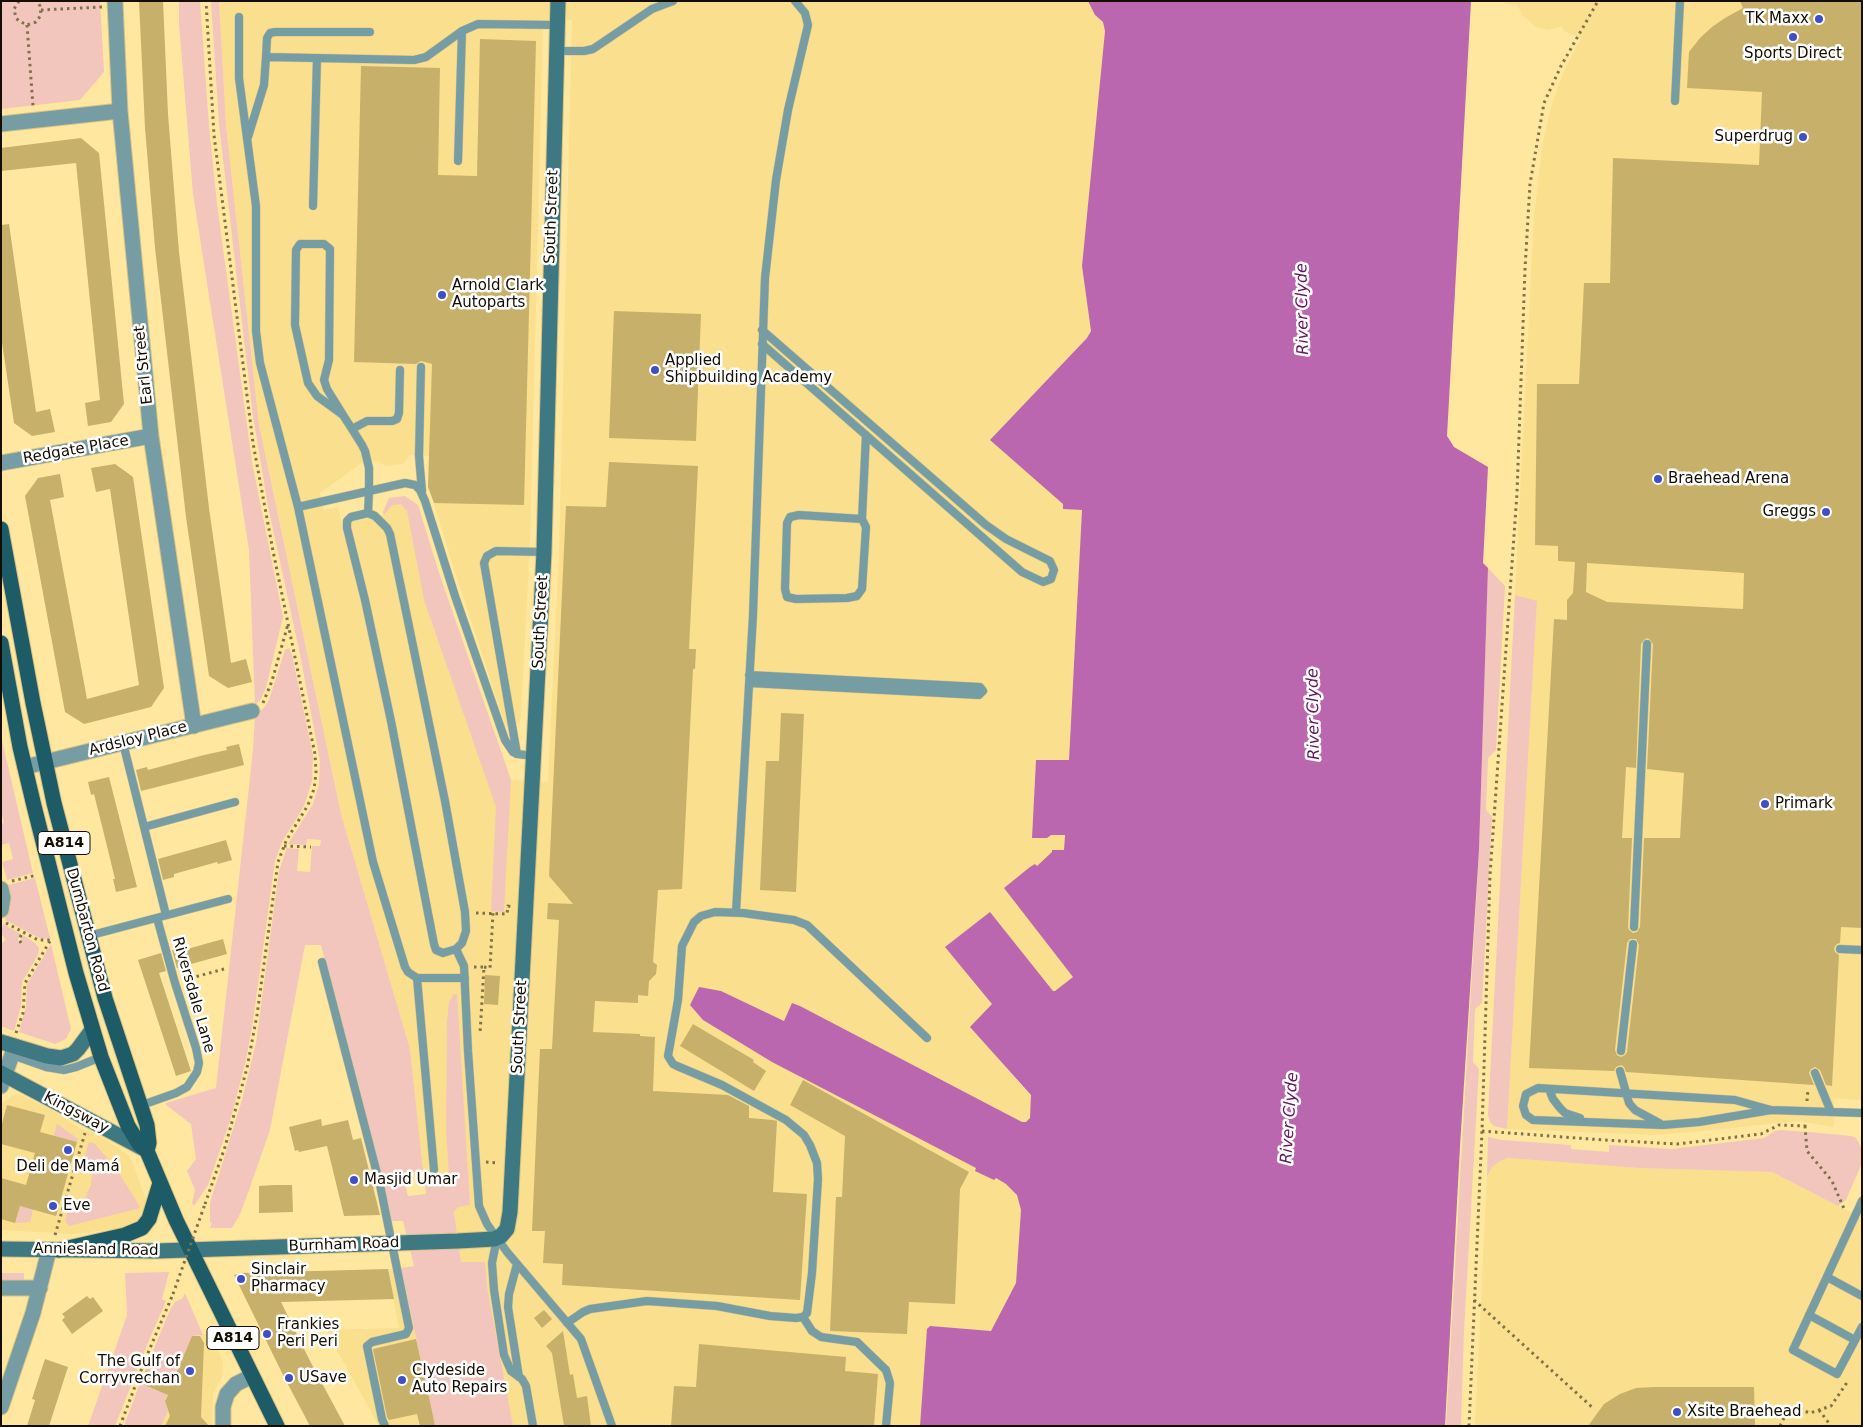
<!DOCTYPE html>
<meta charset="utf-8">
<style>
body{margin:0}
#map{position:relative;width:1863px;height:1427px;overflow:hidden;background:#ffe79f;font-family:"DejaVu Sans",sans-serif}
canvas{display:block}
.frame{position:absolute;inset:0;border:2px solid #140d00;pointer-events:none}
</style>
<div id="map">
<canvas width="1863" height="1427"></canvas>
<div class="frame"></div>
</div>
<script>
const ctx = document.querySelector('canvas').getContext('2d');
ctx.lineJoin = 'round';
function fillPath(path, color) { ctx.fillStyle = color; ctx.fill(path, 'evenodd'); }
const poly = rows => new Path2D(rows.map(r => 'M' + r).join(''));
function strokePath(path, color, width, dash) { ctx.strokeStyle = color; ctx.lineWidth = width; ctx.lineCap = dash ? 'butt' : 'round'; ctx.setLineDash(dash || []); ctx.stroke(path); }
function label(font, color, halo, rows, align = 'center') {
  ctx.font = font + ' "DejaVu Sans",sans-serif'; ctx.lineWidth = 5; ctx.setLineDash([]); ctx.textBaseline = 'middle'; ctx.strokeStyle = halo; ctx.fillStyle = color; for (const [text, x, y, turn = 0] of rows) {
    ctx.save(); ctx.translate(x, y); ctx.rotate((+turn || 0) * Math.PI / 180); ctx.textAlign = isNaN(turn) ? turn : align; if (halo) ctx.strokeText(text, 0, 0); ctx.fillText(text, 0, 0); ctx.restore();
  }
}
fillPath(poly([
 [219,1,1088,1,1095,15,1103,22,1105,31,1082,266,1091,330,1088,338,1064,504,1064,509,1082,510,1069,761,1036,760,1032,838,1051,835,1065,835,1064,850,1052,852,1037,866,1073,977,1055,992,1053,991,990,912,992,1004,1006,1068,1032,1098,1030,1118,1026,1122,1022,1122,800,1006,792,1004,784,1021,721,991,976,1168,975,1170,994,1180,995,1178,1006,1184,1014,1191,1019,1200,1021,1210,1016,1283,993,1330,990,1331,928,1329,920,1426,511,1426,461,1263,449,1175,424,1177,410,1049,341,814,259,425,226,125],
 [543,20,572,20,559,552,548,782,511,780,439,573,418,505,405,496,389,498,383,512,384,515,342,524,338,507,324,510,320,493,362,463,378,461,385,466,403,464,410,455,429,456,429,487,452,563,506,727,513,726,518,723,521,718,522,694,530,542],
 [1504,1,1862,1,1862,1099,1857,1100,1834,1098,1834,1127,1798,1121,1694,1132,1655,1135,1507,1129,1537,602,1515,595,1534,216,1543,142,1551,107,1563,73,1581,38,1564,31,1562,26,1549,30,1536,27,1522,15,1518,6,1504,3],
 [18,1094,50,1109,81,1129,95,1133,127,1154,132,1161,146,1200,146,1210,140,1221,122,1228,74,1234,1,1230,1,1104,12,1096],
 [1508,1158,1639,1168,1772,1172,1862,1218,1862,1426,1475,1426,1487,1177,1492,1167,1502,1160],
 [401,1268,435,1426,379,1426,326,1330,399,1328,388,1269],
 [210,1332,223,1362,222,1377,213,1393,212,1426,161,1426,168,1411,165,1401,192,1336,200,1336]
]), '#f9df8e');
fillPath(poly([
 [1,1,100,1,104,72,80,100,1,109],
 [179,1,200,1,209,126,217,204,252,462,283,617,266,687,261,699,255,705,249,550,193,194,179,24],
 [211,1,219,1,226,125,259,425,341,814,410,1049,423,1170,402,1174,408,1196,426,1194,424,1177,449,1174,446,1132,447,1022,449,1002,454,994,457,994,470,1205,458,1207,454,1212,461,1262,485,1262,487,1287,513,1426,435,1426,401,1268,414,1266,403,1221,390,1221,383,1185,321,945,305,945,270,1130,248,1193,240,1214,232,1228,210,1228,212,1223,210,1222,210,1203,242,1100,256,1043,279,871,287,848,299,849,297,871,310,872,312,846,320,846,321,840,307,839,306,845,288,844,313,804,319,784,320,761,301,659,268,506,253,416,219,124],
 [405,496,418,505,439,573,511,780,504,912,491,911,496,807,424,600,407,511,401,504,392,505,384,515,383,512,389,498],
 [1488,568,1505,586,1496,750,1488,758,1486,810,1492,817,1482,1003,1475,1009,1473,1062,1479,1069,1464,1331,1461,1426,1446,1426,1479,850],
 [1515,595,1537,601,1507,1129,1494,1126,1490,1122,1488,1115],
 [289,648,292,655,313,755,312,781,304,806,282,842,275,861,253,1021,246,1060,230,1121,208,1185,194,1206,192,1203,195,1190,187,1171,196,1159,191,1124,166,1105,166,1103,216,1088,253,750,255,715,264,708,269,700,285,650],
 [1,736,33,873,7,880,2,862,13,859,9,843,1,845,1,824,4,823,1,810],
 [35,878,50,938,43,939,37,937,5,920,10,902,8,885],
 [3,924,21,934,18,939,19,943,22,943,21,939,23,935,35,943,39,948,38,955,22,982,21,1006,14,1031,1,1026,1,944,6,940,1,933],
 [51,944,71,1029,66,1039,55,1044,19,1032,26,1007,27,984],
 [57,1124,78,1139,77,1142,54,1136],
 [1780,1130,1809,1132,1851,1136,1856,1138,1861,1147,1861,1165,1846,1200,1838,1206,1772,1172,1639,1168,1508,1158,1502,1160,1492,1167,1487,1177,1488,1137,1502,1140,1571,1145,1571,1149,1609,1152,1609,1145,1672,1149,1764,1138,1775,1131],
 [89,1142,94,1143,116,1168,140,1207,137,1209,69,1226,65,1221,69,1207,85,1198,91,1185,92,1175,84,1159],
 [20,1206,33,1209,30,1222,15,1223],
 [169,1272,162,1299,166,1301,147,1345,115,1426,88,1426,127,1315,125,1273],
 [1,1273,24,1273,24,1281,1,1281],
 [185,1293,203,1335,192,1336,165,1400,168,1411,161,1426,124,1426,140,1383,146,1386,153,1373,145,1370,170,1310,175,1302,183,1298]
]), '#f2c6bd');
fillPath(poly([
 [1088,1,1471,1,1447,436,1454,447,1488,467,1483,563,1488,568,1479,850,1460,1146,1445,1426,920,1426,927,1329,930,1326,991,1331,1016,1283,1021,1210,1017,1195,1006,1184,996,1178,994,1180,975,1171,976,1168,772,1062,703,1020,690,1005,699,987,721,991,784,1021,792,1003,800,1006,1022,1122,1026,1122,1030,1118,1031,1095,970,1027,992,1004,945,947,990,912,1053,991,1055,991,1073,977,1004,888,1030,867,1035,864,1037,866,1052,852,1052,850,1064,850,1065,835,1051,835,1047,838,1032,838,1036,760,1069,760,1082,510,1063,509,1063,504,990,440,1087,338,1091,331,1082,266,1105,31,1103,22,1095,15]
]), '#ba67af');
fillPath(poly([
 [139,1,163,1,168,114,179,252,209,508,231,663,246,659,252,682,228,688,209,676,186,517,155,248,145,128],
 [1740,1,1862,1,1862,928,1841,927,1840,943,1837,944,1834,948,1835,952,1839,955,1832,1086,1826,1085,1820,1070,1815,1067,1811,1069,1809,1073,1814,1085,1626,1072,1624,1067,1621,1065,1616,1067,1614,1071,1529,1068,1554,619,1567,620,1567,600,1573,593,1575,562,1558,561,1558,546,1535,545,1537,384,1579,384,1584,283,1610,283,1613,158,1759,165,1762,92,1687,88,1689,52,1700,38,1712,27,1725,18,1743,8],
 [1587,563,1744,573,1743,609,1607,602,1586,592],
 [1647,638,1650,640,1653,644,1647,769,1684,773,1680,838,1644,838,1640,927,1637,932,1633,933,1629,930,1628,927,1632,838,1622,838,1626,767,1636,768,1641,644,1643,641],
 [1630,939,1636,939,1639,945,1627,1052,1625,1055,1621,1057,1617,1055,1615,1050,1627,943],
 [480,39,536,41,524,505,434,503,428,487,432,364,421,361,416,364,354,362,361,66,440,68,438,175,477,176],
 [81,138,99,153,124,404,111,422,88,426,85,403,100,400,76,163,1,171,1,148],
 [9,224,36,412,50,409,55,432,32,436,14,423,1,336,1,225],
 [614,311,701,314,696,441,609,438],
 [609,462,698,466,689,649,696,649,695,669,693,669,682,889,658,890,653,962,657,965,656,974,649,981,648,996,638,995,638,1003,595,1001,593,1032,640,1034,640,1036,655,1037,653,1091,728,1095,749,1106,749,1118,773,1120,777,1121,773,1192,807,1194,800,1300,562,1285,563,1264,543,1263,545,1231,532,1231,540,1049,552,1049,559,920,547,919,548,903,573,904,549,876,566,506,606,507],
 [115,464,133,477,164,688,151,707,84,724,65,712,25,496,38,478,60,474,64,497,50,500,87,699,139,685,110,489,96,492,91,468],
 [781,713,804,714,796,892,760,890,766,761,779,761],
 [239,744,244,765,141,791,136,770,147,767,148,770,204,755,227,750,226,747],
 [109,777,137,887,116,892,113,879,115,879,106,842,94,794,91,795,88,782],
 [226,840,232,860,218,864,217,862,174,874,174,877,163,880,158,859],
 [223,939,227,954,177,968,172,950,179,948,180,951],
 [161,953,166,971,159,973,191,1071,176,1076,138,960],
 [485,975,500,976,498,1005,484,1004],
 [693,1024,754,1060,753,1062,766,1071,754,1091,680,1046],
 [803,1080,969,1172,960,1189,955,1304,909,1302,907,1334,830,1331,836,1197,842,1197,845,1136,790,1105],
 [7,1105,45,1115,40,1132,77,1142,56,1216,20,1206,15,1223,1,1219,1,1178,26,1185,35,1153,1,1144,1,1127],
 [321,1119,322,1126,348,1120,353,1140,361,1138,380,1215,344,1216,327,1146,299,1152,298,1150,295,1151,289,1127],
 [275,1185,292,1185,293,1212,259,1213,259,1186],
 [388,1269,394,1299,281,1302,310,1361,345,1426,310,1426,283,1375,234,1275,242,1273],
 [87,1296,90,1299,93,1297,103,1311,72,1334,62,1320,65,1317,62,1314],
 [544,1310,552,1319,542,1328,534,1318],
 [563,1331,570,1375,573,1374,577,1398,587,1396,591,1426,564,1426,552,1353,546,1346],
 [192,1336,200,1336,204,1343,201,1417,209,1426,165,1426,170,1416,165,1401,168,1395,140,1383,146,1370,173,1381],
 [416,1339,432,1411,435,1426,420,1426,417,1414,389,1420,387,1417,373,1349],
 [699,1344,846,1357,845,1371,878,1374,874,1426,671,1426,674,1386,696,1387],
 [45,1359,68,1367,49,1426,27,1426,35,1400,32,1399],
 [1654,1387,1754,1387,1755,1426,1588,1426,1604,1404,1620,1394,1636,1388]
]), '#c7b06a');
const lane = poly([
 [239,17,239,78,256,206,256,331,260,363,298,507,373,862,405,967,408,972,417,978],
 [370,32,275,32,270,33,267,38,266,57,414,60,426,57,462,31,478,24,557,25],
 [557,51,584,51,593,49,652,9,673,1],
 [1675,101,1680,1],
 [248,137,264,85,266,57],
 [458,161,462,31],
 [313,206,317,58],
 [762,344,1022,572,1043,582,1051,579,1054,570,1050,561,1006,539,986,525,762,330],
 [421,367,419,456,422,491],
 [352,429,367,421,392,421,397,419,399,413,400,370],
 [298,507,369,491,369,468,365,451,362,445,352,429,343,415,327,389,324,380,329,360,330,249,324,244,300,244,296,250,295,325,308,383,317,396,343,415],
 [368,513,375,516,387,528,390,534,445,801,465,912,466,931,462,943,456,949,443,953,436,950,434,944,391,721,365,600,347,528,347,521,351,517,368,513],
 [368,513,369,491,405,483,415,485,420,490,425,501,455,596,505,740,513,752,517,754,534,756],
 [862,519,799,515,790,517,787,523,785,589,787,597,796,599,847,598,857,596,862,589,866,527,862,519,866,435],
 [749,683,979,695,983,691,980,687,749,675],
 [123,743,166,915],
 [517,754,484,563,487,556,496,551,544,552],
 [144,827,235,802],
 [736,912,753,615,765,278,776,180,788,110,808,25,805,13,795,1],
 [1634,927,1647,644],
 [88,936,228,899],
 [456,949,464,966,468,1051,479,1206,487,1224,507,1252,581,1339,612,1426],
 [1840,949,1862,950],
 [322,962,380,1185,409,1328,406,1334,372,1342,367,1346,382,1419,385,1426],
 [1621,1051,1633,944],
 [12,1055,46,1067,64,1070,76,1067,101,1057],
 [1620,1071,1629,1103,1635,1110,1661,1124],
 [1815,1073,1831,1112],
 [1549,1089,1553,1099,1560,1108,1565,1113,1580,1118],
 [142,1105,176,1093,187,1087,197,1072,199,1063,196,1048,175,983,157,918],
 [1771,1110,1735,1100,1538,1088,1526,1094,1523,1106,1526,1115,1533,1120,1663,1125,1699,1122,1771,1110,1862,1113],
 [434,1170,417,978,465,978],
 [1862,1201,1793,1350,1837,1374,1862,1327],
 [497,1238,492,1263,494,1290,504,1355,511,1371,522,1379,526,1386,533,1426],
 [517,1264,509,1294,508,1307,519,1377],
 [1827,1277,1862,1296],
 [1809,1315,1855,1340],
 [803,1317,812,1331,821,1337,857,1342,886,1370,890,1383,886,1426],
 [567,1323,583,1312,590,1309,647,1301,717,1306,770,1316,796,1318,803,1317,807,1313,812,1273,818,1179,817,1163,810,1145,804,1135,786,1120,722,1085,677,1066,673,1064,668,1056,678,1000,682,946,694,922,701,916,715,912,743,913,794,920,807,925,927,1038]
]);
const street = poly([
 [115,1,120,111,151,436,194,726],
 [1,124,120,111],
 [1,463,151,436],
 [25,767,252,711],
 [1,889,3,898,1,910],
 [1,1086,15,1046],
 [1,1288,40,1288],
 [1,1407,33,1313,49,1250],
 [223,1426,223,1407,227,1394,236,1384,252,1376]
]);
const secondary = poly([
 [1,1042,47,1056,61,1058,73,1054,78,1049,92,1030],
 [1,1073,146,1150],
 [1,1249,157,1251,458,1241,494,1239,501,1236,507,1229,510,1212,544,552,558,1]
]);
const primary = poly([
 [1,529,33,703,54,803,105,998,147,1125,149,1143,147,1151],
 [1,643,20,747,34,806,76,973,101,1057,128,1126,139,1144,147,1151,176,1220,277,1426],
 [59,1250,125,1235,142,1228,149,1219,160,1183]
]);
strokePath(lane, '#d9c486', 9);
strokePath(street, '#d9c486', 17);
strokePath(secondary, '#d9c486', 17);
strokePath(primary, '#d9c486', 17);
strokePath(poly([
 [19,1,14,9,16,18,19,21,27,25,36,22,41,15,40,6,37,1],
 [41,10,102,7],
 [27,25,33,106],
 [263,703,272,681,288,624],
 [284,846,311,847],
 [12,881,37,875],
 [476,913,507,914,508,906,512,907],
 [6,923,38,940,50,940],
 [21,943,19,939,23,932],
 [474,967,484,967,480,1034],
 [484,967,490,968,493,913],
 [184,980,224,969],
 [16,1033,23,1013,25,983,50,941],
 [1807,1101,1808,1089],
 [1805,1126,1807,1151,1832,1181,1845,1211],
 [1482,1131,1604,1140,1677,1144,1761,1134,1779,1125,1805,1126,1805,1122],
 [486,1162,499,1163],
 [205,1204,225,1147,247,1068,257,1015,278,862,286,841,308,805,314,789,316,773,315,754,273,551,253,443,214,135,206,1],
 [55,1235,85,1133],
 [1474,1300,1593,1408],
 [1819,1410,1831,1426],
 [120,1426,145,1360,173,1294],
 [1469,1426,1482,1131,1490,875,1517,493,1525,269,1530,184,1544,103,1561,66,1598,1],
 [1780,1426,1790,1406,1810,1413,1831,1406,1848,1381]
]), '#7f7149', 3, [2.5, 4]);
strokePath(lane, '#779da4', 8);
strokePath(street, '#779da4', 15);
strokePath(secondary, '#3d7883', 15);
strokePath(primary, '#1d5b66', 15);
strokePath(poly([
 [173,1294,205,1204]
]), '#7f7149', 3, [2.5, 4]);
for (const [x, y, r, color] of [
 [1819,19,5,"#4050c4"],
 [1793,37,5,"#4050c4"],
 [1803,137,5,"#4050c4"],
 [442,295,5,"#4050c4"],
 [655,370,5,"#4050c4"],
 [1658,479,5,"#4050c4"],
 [1826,512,5,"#4050c4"],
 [1765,804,5,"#4050c4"],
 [68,1150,5,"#4050c4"],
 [354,1180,5,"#4050c4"],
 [53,1206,5,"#4050c4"],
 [241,1279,5,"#4050c4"],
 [267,1334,5,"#4050c4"],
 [190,1371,5,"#4050c4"],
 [289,1378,5,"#4050c4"],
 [402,1380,5,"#4050c4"],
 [1677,1412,5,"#4050c4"]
]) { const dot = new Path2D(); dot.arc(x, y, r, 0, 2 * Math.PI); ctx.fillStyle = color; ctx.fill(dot); strokePath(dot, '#fff', 2); }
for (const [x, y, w] of [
 [64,843,52],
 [233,1338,52]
]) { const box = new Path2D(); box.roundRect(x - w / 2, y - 11.5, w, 23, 4); ctx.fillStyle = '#fff'; ctx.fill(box); strokePath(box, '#140d00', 1); }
label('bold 14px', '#140d00', null, [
 ["A814",64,843],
 ["A814",233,1338]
]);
label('15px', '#140d00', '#fff', [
 ["TK Maxx",1809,19,"right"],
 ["Sports Direct",1793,54,"center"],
 ["Superdrug",1793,137,"right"],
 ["Arnold Clark",452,286],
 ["Autoparts",452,303],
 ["Applied",665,361],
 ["Shipbuilding Academy",665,378],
 ["Braehead Arena",1668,479],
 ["Greggs",1816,512,"right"],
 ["Primark",1775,804],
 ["Deli de Mamá",68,1167,"center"],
 ["Masjid Umar",364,1180],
 ["Eve",63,1206],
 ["Sinclair",251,1270],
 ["Pharmacy",251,1287],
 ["Frankies",277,1325],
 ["Peri Peri",277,1342],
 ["The Gulf of",180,1362,"right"],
 ["Corryvrechan",180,1379,"right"],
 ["Clydeside",412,1371],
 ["Auto Repairs",412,1388],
 ["USave",299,1378],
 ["Xsite Braehead",1687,1412]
], 'left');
label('15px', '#140d00', '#fff', [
 ["South Street",552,217,-88],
 ["Earl Street",144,365,-96],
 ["Redgate Place",76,450,-10],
 ["South Street",541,622,-87],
 ["Ardsloy Place",138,739,-14],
 ["Dumbarton Road",87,930,75],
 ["Riversdale Lane",193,995,74],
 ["South Street",520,1027,-87],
 ["Kingsway",76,1113,28],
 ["Burnham Road",344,1245,-2],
 ["Anniesland Road",96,1250,1]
]);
label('italic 16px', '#62175c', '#fff', [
 ["River Clyde",1303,309,-91],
 ["River Clyde",1314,714,-91],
 ["River Clyde",1290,1118,-86]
]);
</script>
